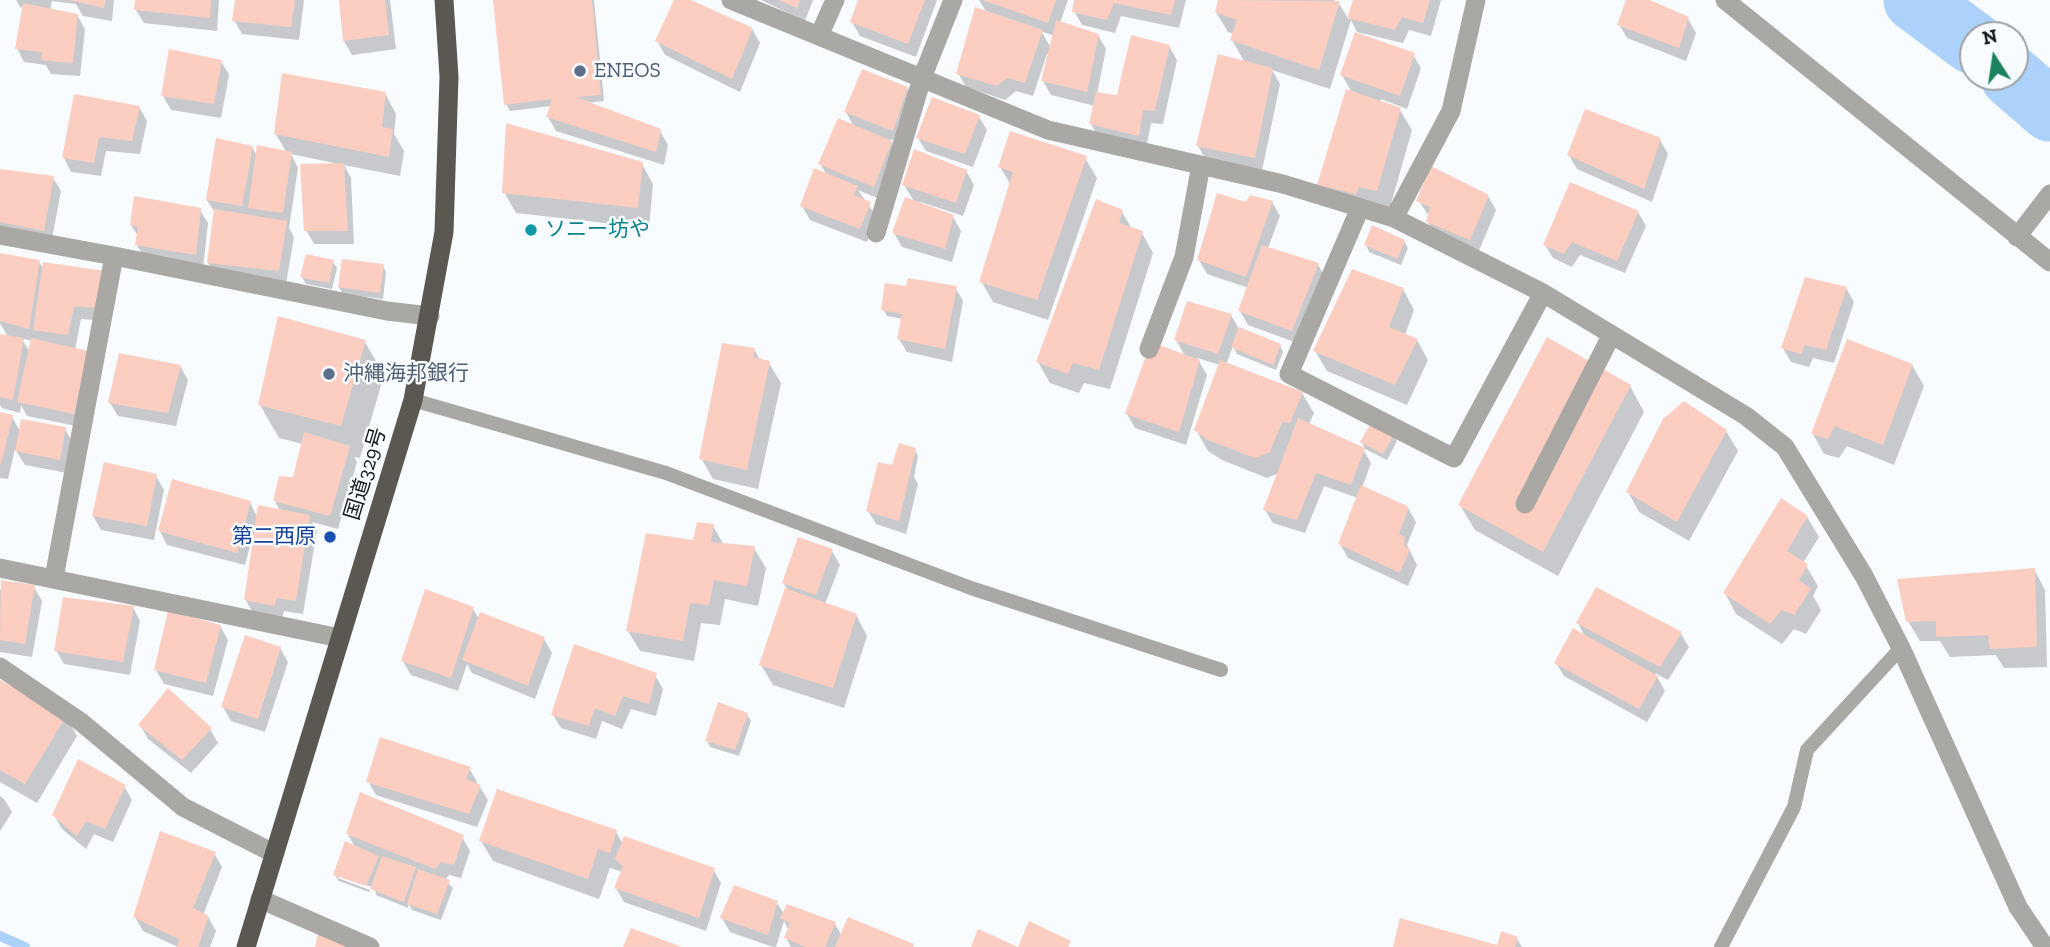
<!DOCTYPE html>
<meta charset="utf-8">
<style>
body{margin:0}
#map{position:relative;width:2050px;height:947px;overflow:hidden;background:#f9fcff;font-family:"Zilla Slab",serif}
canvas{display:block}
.north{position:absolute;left:1959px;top:21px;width:70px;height:70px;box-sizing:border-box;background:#f9fcff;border:2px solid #9fa2a4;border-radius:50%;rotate:348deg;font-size:19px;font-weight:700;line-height:28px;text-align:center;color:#171a1c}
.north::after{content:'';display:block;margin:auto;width:24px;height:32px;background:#1c835e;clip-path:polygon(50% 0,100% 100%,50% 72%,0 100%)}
</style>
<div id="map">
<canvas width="2050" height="947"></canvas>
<div class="north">N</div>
</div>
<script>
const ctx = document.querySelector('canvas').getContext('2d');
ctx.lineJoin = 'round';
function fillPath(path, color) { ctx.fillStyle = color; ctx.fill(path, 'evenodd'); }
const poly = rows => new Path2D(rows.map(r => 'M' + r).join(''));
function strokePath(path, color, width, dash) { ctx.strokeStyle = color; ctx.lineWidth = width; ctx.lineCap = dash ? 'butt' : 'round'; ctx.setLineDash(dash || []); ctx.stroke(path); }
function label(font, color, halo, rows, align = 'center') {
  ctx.font = font + ' "Zilla Slab","Noto Sans JP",serif'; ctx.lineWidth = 5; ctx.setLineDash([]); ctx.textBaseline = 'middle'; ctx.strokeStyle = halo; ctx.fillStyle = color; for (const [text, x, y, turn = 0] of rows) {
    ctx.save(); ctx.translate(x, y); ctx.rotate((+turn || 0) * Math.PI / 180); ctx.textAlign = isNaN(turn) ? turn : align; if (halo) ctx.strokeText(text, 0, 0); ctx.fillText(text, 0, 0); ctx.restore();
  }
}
fillPath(poly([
 [16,0,114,0,112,21,83,16,76,4,52,1,50,10,77,15,85,29,80,76,51,74,46,65,24,62,17,48,24,8,20,7],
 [137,0,219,0,217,31,144,23,136,10],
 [237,0,304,0,299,40,242,34,234,20],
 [341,0,390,0,396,49,352,55,344,41],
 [495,0,594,0,604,101,586,103,660,131,668,145,664,165,556,131,548,117,551,106,510,111,506,104],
 [676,0,687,0,752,29,760,43,740,92,665,55,657,41],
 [761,0,813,0,805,21],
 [860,0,937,0,916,57,860,36,852,22],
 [979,0,1068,0,1060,23,1098,35,1106,49,1097,94,1118,97,1169,46,1177,60,1163,124,1151,123,1146,149,1099,138,1091,124,1095,106,1051,95,1043,81,1050,54,1047,54,1033,96,1016,91,1005,100,966,87,958,73,987,13],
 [1041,31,1054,36,1051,48],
 [1076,0,1186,0,1179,28,1121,16,1115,33,1082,25,1074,11],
 [1219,0,1333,0,1338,2,1349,20,1355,0,1441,0,1431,36,1409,30,1403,43,1357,32,1351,20,1330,89,1272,70,1280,84,1262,171,1206,160,1198,146,1245,63,1232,40,1234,34,1228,32,1216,12],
 [1627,0,1645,0,1688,19,1696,33,1686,61,1627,38,1619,24],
 [1413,55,1421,68,1407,109,1381,99,1380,103,1400,110,1412,130,1389,211,1319,185,1352,93,1342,75],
 [221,61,229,75,221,118,171,110,163,96],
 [907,88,915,102,901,143,890,139,899,156,882,200,858,190,877,217,867,242,810,220,802,206,827,175,820,164,854,127,846,112],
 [385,93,396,114,394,134,404,151,400,176,344,165,351,178,354,244,314,244,306,230,334,163,291,154,298,168,289,228,294,237,286,284,216,277,208,263,215,213,207,200,252,147,257,156,287,153,275,133],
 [139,107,147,121,140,154,106,151,101,176,71,172,64,158],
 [979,117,987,130,973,167,926,151,918,138],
 [1660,140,1668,154,1652,202,1577,169,1569,155],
 [1085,158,1097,178,1048,320,993,302,981,281,1011,185,1000,167],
 [642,164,653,184,649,228,516,213,504,192],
 [0,171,53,178,61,191,51,244,0,233],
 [966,171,974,185,963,216,921,202,920,205,953,217,961,231,952,262,902,247,894,233,915,203,904,185],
 [1488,196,1496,210,1478,253,1436,236,1428,222,1429,216,1418,200],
 [1272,202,1280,216,1268,248,1318,265,1326,278,1300,344,1248,325,1240,311,1249,288,1207,274,1199,260,1247,204],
 [200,210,208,223,203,268,145,259,137,245,138,236,131,225],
 [1122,212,1132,229,1142,233,1153,253,1110,389,1084,383,1079,393,1050,383,1038,362],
 [1638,212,1646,226,1625,273,1580,255,1572,267,1553,258,1545,245],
 [1404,241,1408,248,1401,265,1369,252,1366,245],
 [0,255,39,262,44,270,111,287,104,321,81,319,75,350,87,352,81,427,27,416,21,405,20,413,2,408,0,405,0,336,8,337,0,323],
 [21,338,32,341,30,352],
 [333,262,337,268,332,289,306,284,302,277],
 [383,266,386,272,383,299,343,294,339,287],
 [905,287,955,287,963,301,952,362,907,352,899,339,903,319,887,316,883,309],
 [1846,288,1854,302,1834,363,1813,358,1809,367,1791,362,1783,348],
 [1403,289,1414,310,1405,335,1417,340,1428,360,1407,405,1327,371,1315,351],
 [1231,315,1239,329,1280,345,1283,352,1276,370,1237,354,1233,346,1226,365,1302,393,1314,413,1309,424,1363,449,1371,463,1362,488,1408,508,1416,522,1407,545,1417,565,1408,586,1348,558,1340,544,1358,498,1324,486,1305,533,1273,523,1265,510,1279,473,1267,478,1222,460,1208,451,1196,430,1220,365,1197,358,1207,375,1186,445,1135,428,1127,414,1185,356,1176,340],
 [365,342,384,375,360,458,354,457,357,462,338,529,312,522,317,530,303,614,284,611,282,619,253,613,245,599,255,536,253,535,245,565,167,545,160,531,250,503,258,518,280,511,275,501,295,479,303,444,279,438,260,405],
 [754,349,760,360,769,363,781,383,758,489,713,479,701,458],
 [1912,365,1924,386,1894,465,1847,446,1839,458,1824,454,1813,434],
 [180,366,188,380,176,426,118,416,110,403],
 [1630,386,1644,412,1558,576,1475,530,1460,505],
 [0,414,12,417,20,431,65,429,73,443,67,473,25,465,15,449,8,479,0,478],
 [1726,431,1738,451,1689,541,1639,512,1628,492],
 [1394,435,1397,441,1387,460,1365,449,1362,442],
 [915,450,918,456,914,477,918,484,906,534,876,524,868,511,896,468],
 [156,476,164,490,154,540,101,530,93,516],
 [1807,517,1819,537,1803,563,1806,566,1818,586,1813,596,1821,610,1806,634,1794,629,1782,644,1736,614,1725,593],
 [713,526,724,545,754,548,766,568,758,606,725,599,720,625,701,623,694,661,640,651,628,631,694,542],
 [832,551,840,565,825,604,856,615,867,636,844,708,773,685,761,665,787,588,783,583],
 [2034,569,2045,590,2047,667,2004,668,1996,655,1950,657,1940,641,1920,641,1908,621],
 [34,587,42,601,32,657,0,652,0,588,1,590],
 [133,607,140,621,130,675,64,664,56,650],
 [473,609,479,619,544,639,552,653,535,699,472,673,467,664,458,691,411,675,403,661],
 [1578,623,1681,634,1689,647,1668,680,1655,673,1665,691,1647,722,1564,676,1556,663,1585,637],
 [220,626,228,640,213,696,164,684,156,670],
 [280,648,288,662,265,732,231,721,223,707],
 [655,675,663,689,656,716,631,709,622,729,602,721,596,739,561,728,553,715],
 [0,685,66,716,77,736,37,803,0,782],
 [747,715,751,721,739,756,710,747,707,740],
 [140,725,210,729,218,743,191,773,148,739],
 [469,768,477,782,476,785,480,787,488,800,477,827,376,795,368,781],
 [124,786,132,800,113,842,94,834,86,849,62,829,54,815],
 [0,796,4,799,12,812,0,831],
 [616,832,623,844,713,869,721,883,706,931,624,902,616,888,623,872,610,868,599,899,493,861,481,841],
 [347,833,462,837,470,851,461,878,449,875,445,880,453,888,441,920,412,910,409,904,408,908,376,895,375,888,338,875,338,878,370,890,369,892,339,881,335,875,355,847],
 [214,853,222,867,203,915,208,917,216,931,210,947,178,947,143,931,135,917],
 [777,903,784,914,835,924,842,936,912,945,914,947,791,947,786,938,789,931,784,921,776,947,773,947,730,932,722,918],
 [1517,939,1522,947,1394,947,1498,947]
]), '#0003');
strokePath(poly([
 [0,936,25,947]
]), '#add2fa', 10);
strokePath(poly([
 [1915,0,1973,43],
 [2012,77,2050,110]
]), '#add2fa', 63);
fillPath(poly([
 [69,0,106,0,104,8],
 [135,0,211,0,210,18,134,10],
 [235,0,295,0,291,27,232,21],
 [339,0,385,0,389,35,343,41],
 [493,0,592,0,601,95,576,97,661,129,656,152,546,117,552,99,504,105],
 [674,0,691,0,753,28,732,79,655,41],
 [779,0,800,0,797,8],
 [858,0,925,0,908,44,850,22],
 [983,0,1056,0,1048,23],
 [1074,0,1175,0,1171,15,1114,3,1107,20,1072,12],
 [1218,0,1340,1,1319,70,1230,40,1237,20,1215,12],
 [1353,0,1430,0,1423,23,1402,17,1395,30,1347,18],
 [1626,0,1650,0,1689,17,1679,48,1617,25],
 [23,3,78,14,73,63,41,60,42,52,15,49],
 [975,7,1043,30,1025,83,1007,78,997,86,956,74],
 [1056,20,1099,34,1087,92,1041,81],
 [1355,32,1415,53,1400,96,1340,75],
 [1131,35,1170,45,1155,111,1143,110,1139,136,1089,124,1096,92,1117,95],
 [169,49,222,60,214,104,161,96],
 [1218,54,1273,68,1255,158,1196,146],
 [862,69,908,87,893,131,844,112],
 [282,73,386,92,382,127,393,129,389,157,274,134],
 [1346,89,1401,108,1377,191,1359,187,1356,194,1317,185],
 [74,94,140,106,132,141,99,137,94,163,62,158],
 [932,97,980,115,965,154,916,138],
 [1585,109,1661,138,1644,189,1567,155],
 [838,118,892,141,874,187,818,164],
 [506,123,643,162,638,208,502,193],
 [1010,131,1087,156,1037,300,979,282,1013,172,998,167],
 [216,138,253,146,242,206,206,200],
 [257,145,292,152,283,213,248,208],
 [914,149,967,170,956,203,902,185],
 [344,163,348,231,304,231,300,164],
 [1431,166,1489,195,1470,240,1426,222,1430,207,1416,201],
 [814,168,858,186,854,195,871,202,860,229,800,206],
 [0,169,54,176,44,231,0,222],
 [1570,182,1639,211,1617,261,1572,242,1564,254,1543,245],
 [1217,193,1246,202,1250,195,1273,201,1246,277,1197,260],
 [134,196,201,208,196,255,135,245,138,227,130,225],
 [905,197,954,215,945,249,892,233],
 [1096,199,1123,210,1119,223,1143,231,1099,370,1073,363,1068,374,1036,362],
 [214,209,287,221,279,271,207,263],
 [1372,225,1405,240,1398,259,1364,245],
 [1262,245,1319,263,1292,331,1238,311],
 [0,253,40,260,29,329,0,321],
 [306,254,334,260,329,283,300,277],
 [342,259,384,264,380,293,338,287],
 [43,262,105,271,97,308,74,306,68,335,33,330],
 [1352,269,1404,288,1389,327,1418,339,1395,385,1313,351],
 [1805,277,1847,287,1826,350,1805,345,1801,354,1781,348],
 [908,278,957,286,945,349,897,339,902,314,881,310,885,283,906,286],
 [1187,301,1232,314,1218,354,1174,340],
 [278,316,366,340,341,426,258,405],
 [1239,327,1281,344,1273,365,1231,347],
 [0,334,24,338,13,400,0,397],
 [1547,337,1631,385,1543,552,1458,505],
 [31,338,88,351,74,414,17,402],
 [1847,339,1913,364,1883,445,1835,426,1828,439,1811,434],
 [1151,342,1200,360,1179,432,1125,414],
 [722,343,755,348,753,357,770,361,747,470,699,459],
 [119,353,181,365,168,413,108,403],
 [1220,360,1303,392,1290,423,1282,422,1270,452,1255,458,1208,440,1194,430],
 [1684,401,1727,430,1677,522,1626,492,1663,419],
 [0,412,13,415,1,464,0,464],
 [1298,418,1365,448,1351,485,1316,473,1297,520,1263,510],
 [21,419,66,427,60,460,15,451],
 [1371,423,1395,433,1383,454,1360,442],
 [304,432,350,446,330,516,273,501,279,476,293,477],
 [899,443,916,448,899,521,866,511,878,462,892,465],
 [104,462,157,474,147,526,92,516],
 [172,479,251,501,237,553,158,531],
 [1361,485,1409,507,1399,534,1405,537,1404,546,1410,549,1400,573,1338,544],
 [1781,498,1808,516,1787,551,1808,564,1799,580,1811,589,1794,615,1782,610,1770,624,1723,593],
 [258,505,310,515,296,601,277,598,274,606,244,600],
 [697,522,714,524,711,542,755,546,747,586,714,580,709,605,690,603,683,641,626,631,646,533,693,540],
 [798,537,833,549,816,595,782,583],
 [2035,568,2037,647,1990,649,1988,635,1936,637,1936,621,1906,622,1897,579],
 [1,580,35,585,25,644,0,640],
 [1596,587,1682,632,1660,667,1576,623],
 [785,588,857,614,833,688,759,665],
 [425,589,474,607,451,678,401,661],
 [63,597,134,606,123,662,54,651],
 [168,611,221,625,206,683,154,670],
 [480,612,545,637,528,686,462,660],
 [1573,628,1658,676,1639,709,1554,663],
 [245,635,281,647,258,719,221,707],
 [574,644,657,673,649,704,623,696,615,716,595,708,589,726,551,715],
 [0,680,67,715,25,784,0,770],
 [168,688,212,728,182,760,138,725],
 [718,702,748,713,735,750,705,741],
 [380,737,471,767,466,779,481,785,469,814,366,782],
 [78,759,126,785,105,829,86,821,77,836,52,815],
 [497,789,617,830,610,853,598,849,588,879,479,841],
 [360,792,464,835,454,865,441,862,435,869,346,834],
 [160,831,216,852,193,908,209,916,198,947,177,947,179,939,133,917],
 [624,836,715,868,699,918,614,888,623,866,615,859],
 [345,841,379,856,366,886,333,875],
 [382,856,416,867,404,902,370,889],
 [418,869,450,880,437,914,407,904],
 [734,885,778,901,768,935,720,918],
 [787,904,836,922,825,947,806,947,784,938,790,923,780,918],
 [848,917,914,944,912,947,835,947],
 [1400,918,1497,945,1501,931,1518,937,1515,947,1393,947],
 [1029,921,1071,941,1068,947,971,947,978,929,1018,947],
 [631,928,682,947,623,947],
 [319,930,355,947,315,947]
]), '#fbcec1');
strokePath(poly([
 [413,400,666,473,971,588,1221,670],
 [1721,947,1794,807,1807,750,1901,648]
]), '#aaa8a4', 14);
strokePath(poly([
 [731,0,1048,130,1283,184,1394,218,1543,293,1746,416,1785,447,1864,576,1901,648,2018,907,2045,947],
 [1725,0,2050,262],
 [819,36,835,0],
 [1360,208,1289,374,1454,458,1543,293],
 [1394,218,1451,111,1476,0],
 [876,233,922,78,953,0],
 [0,235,114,256,54,578],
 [2017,237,2050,194],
 [114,256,387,311,430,316],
 [1149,349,1184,257,1201,165],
 [1525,504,1611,336],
 [0,568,340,638],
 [0,667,81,722,183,807,273,853],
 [260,899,370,947]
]), '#aaa8a4', 19);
strokePath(poly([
 [246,947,413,400,444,232,449,77,444,0]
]), '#5b5851', 19);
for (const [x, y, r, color] of [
 [580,71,7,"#5c6f8a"],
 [531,230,7,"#0f9aa8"],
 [329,374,7,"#5c6f8a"],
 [330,537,7,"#1a4fb4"]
]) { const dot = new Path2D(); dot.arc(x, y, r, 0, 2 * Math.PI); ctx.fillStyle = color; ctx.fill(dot); strokePath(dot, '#f9fcff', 2.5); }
label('21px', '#4e5e75', '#f9fcff', [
 ["ENEOS",594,71],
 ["沖縄海邦銀行",343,374]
], 'left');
label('21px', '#0d838f', '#f9fcff', [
 ["ソニー坊や",545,230]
], 'left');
label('21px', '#171a1c', '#f9fcff', [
 ["国道329号",366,474,-73]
]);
label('21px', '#164399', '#f9fcff', [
 ["第二西原",316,537]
], 'right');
</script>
